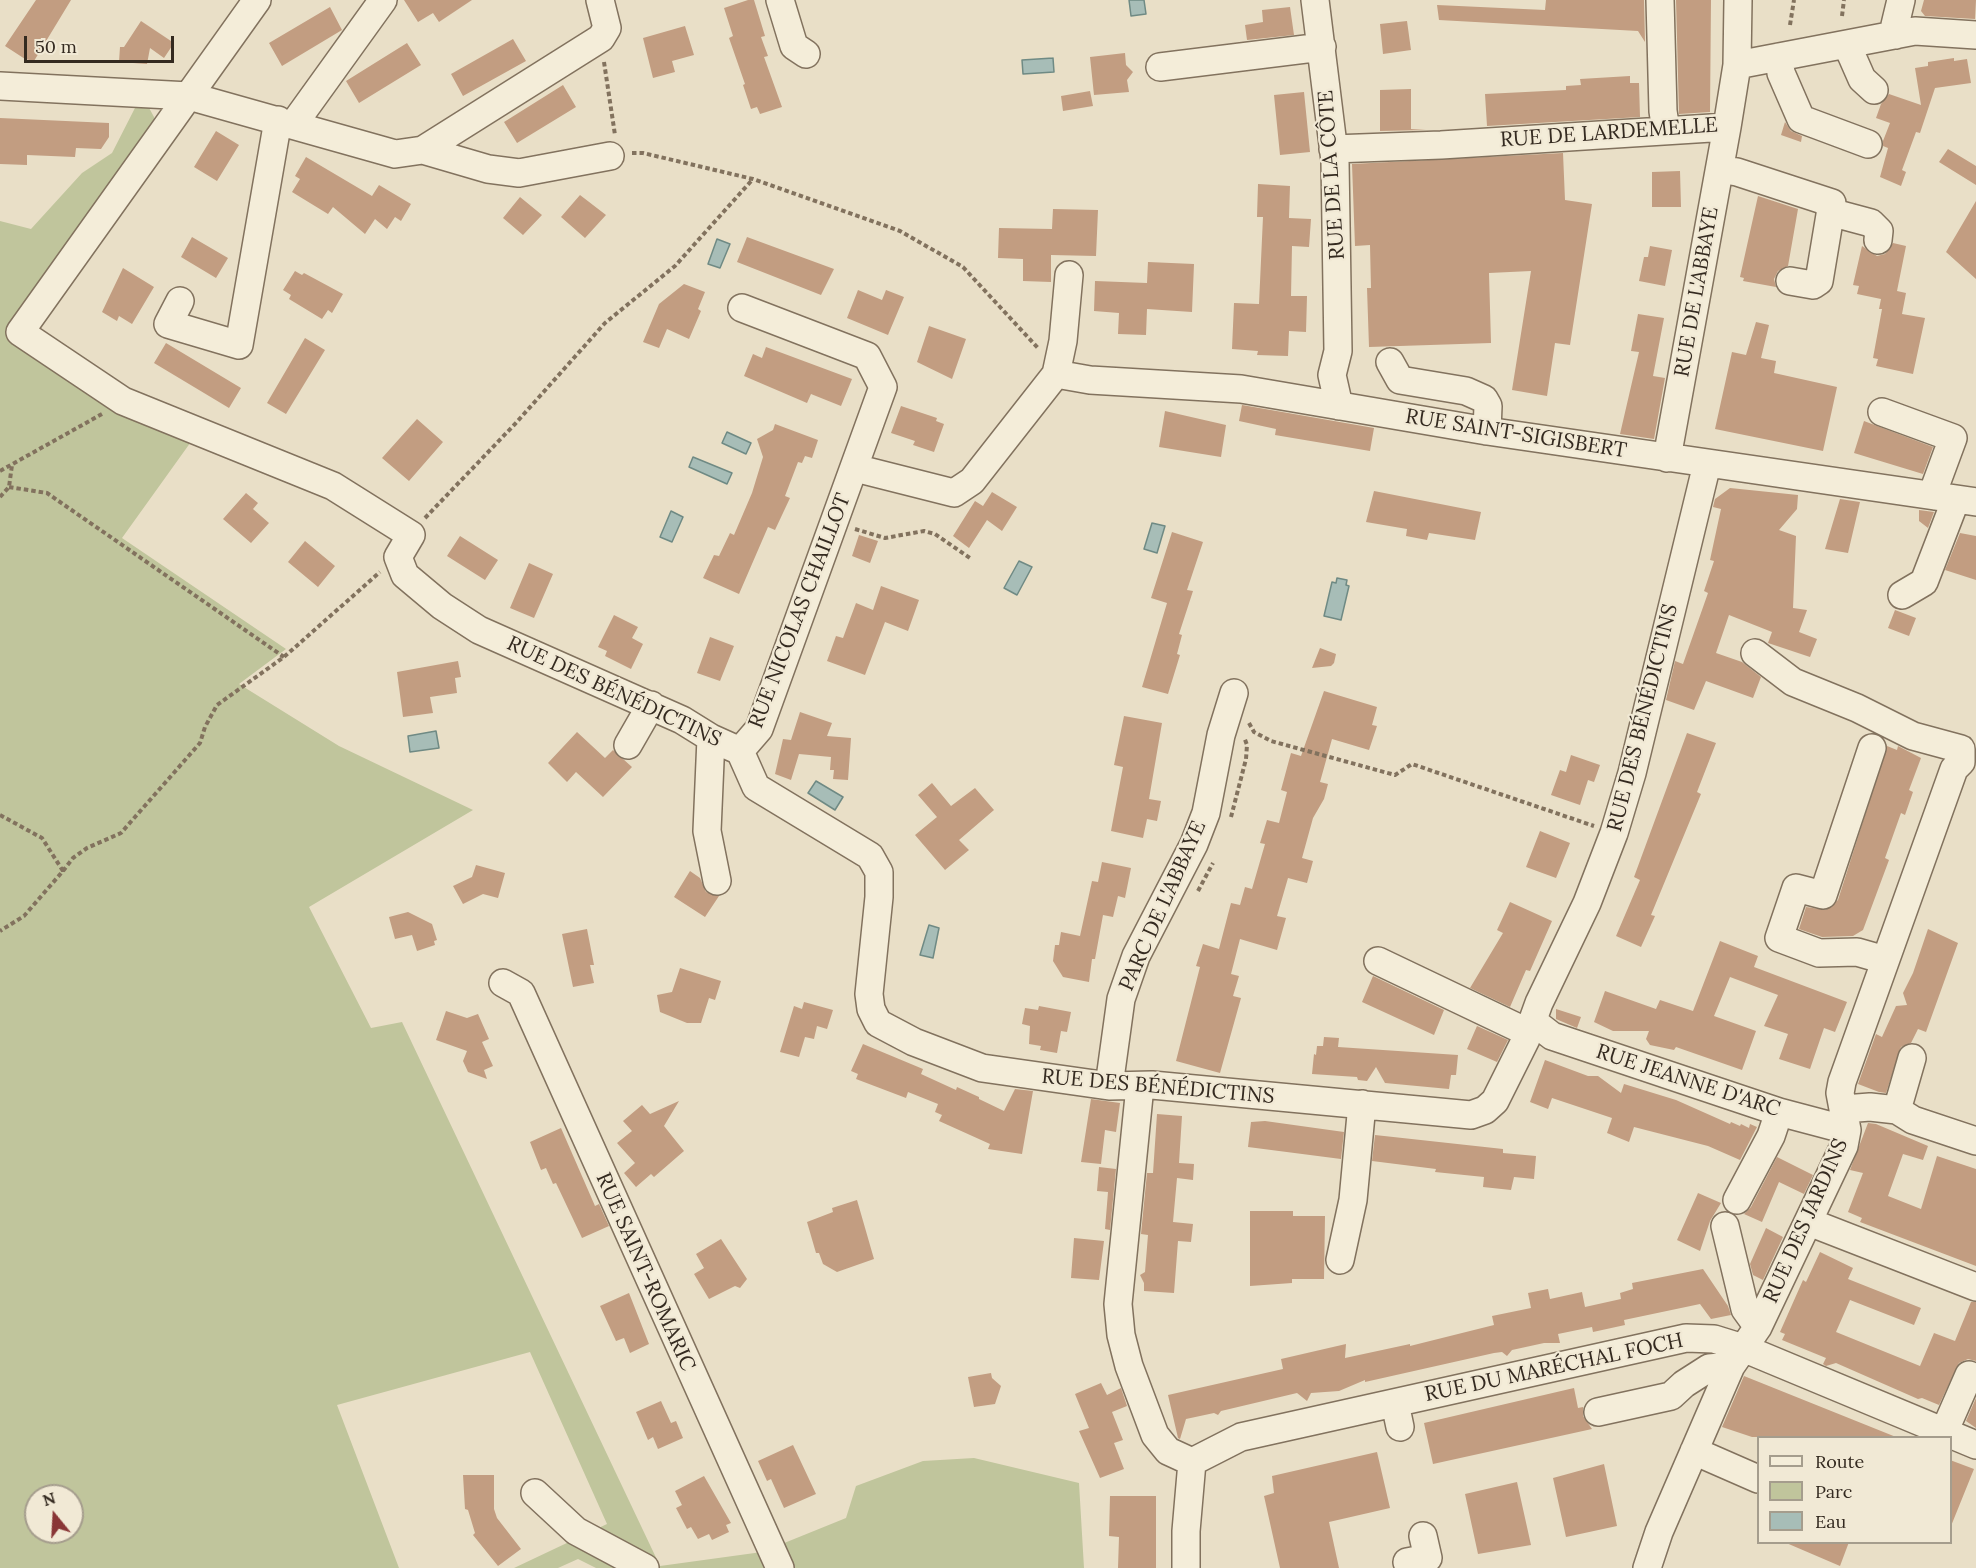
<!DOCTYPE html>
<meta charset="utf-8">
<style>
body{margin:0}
#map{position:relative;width:1976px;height:1568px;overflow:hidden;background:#e9dfc7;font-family:Lora,serif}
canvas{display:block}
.legend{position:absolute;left:1757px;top:1436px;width:195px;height:108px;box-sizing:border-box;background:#f1e9d5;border:2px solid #a59d8d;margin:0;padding:8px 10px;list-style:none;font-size:18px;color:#342a20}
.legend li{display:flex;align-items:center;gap:12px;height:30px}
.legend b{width:30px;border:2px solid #a59d8d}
.north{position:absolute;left:24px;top:1484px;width:60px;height:60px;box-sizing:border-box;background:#f1e9d5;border:2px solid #a59d8d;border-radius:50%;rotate:342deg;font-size:16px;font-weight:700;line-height:24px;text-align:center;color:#342a20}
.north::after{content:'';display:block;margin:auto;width:21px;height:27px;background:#893636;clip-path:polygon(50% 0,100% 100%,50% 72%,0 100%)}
.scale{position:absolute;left:24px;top:36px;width:150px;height:27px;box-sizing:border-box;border:3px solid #342a20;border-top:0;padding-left:8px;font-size:18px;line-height:21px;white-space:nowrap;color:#342a20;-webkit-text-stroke:4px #f1e9d5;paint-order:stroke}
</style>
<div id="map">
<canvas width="1976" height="1568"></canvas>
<ul class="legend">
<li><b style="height:8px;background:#f4edd9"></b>Route</li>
<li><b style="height:16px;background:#c0c59c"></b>Parc</li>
<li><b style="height:16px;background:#a7bdb7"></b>Eau</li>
</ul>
<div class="north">N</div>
<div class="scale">50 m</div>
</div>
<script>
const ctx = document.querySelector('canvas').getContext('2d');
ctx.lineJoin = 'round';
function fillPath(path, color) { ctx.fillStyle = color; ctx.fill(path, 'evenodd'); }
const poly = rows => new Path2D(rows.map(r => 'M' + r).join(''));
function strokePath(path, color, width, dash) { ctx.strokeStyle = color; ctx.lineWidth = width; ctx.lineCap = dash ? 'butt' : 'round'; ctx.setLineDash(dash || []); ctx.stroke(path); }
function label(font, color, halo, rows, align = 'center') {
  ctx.font = font + ' Lora,serif'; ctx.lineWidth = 4.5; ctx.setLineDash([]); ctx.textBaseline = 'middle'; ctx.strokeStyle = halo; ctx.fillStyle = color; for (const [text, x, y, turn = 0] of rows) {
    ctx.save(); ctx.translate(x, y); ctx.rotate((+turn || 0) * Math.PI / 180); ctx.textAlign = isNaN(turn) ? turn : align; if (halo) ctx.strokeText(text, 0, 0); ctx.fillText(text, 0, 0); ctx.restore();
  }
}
fillPath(poly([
 [136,106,148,106,154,117,156,141,20,332,193,439,122,538,286,649,239,684,339,746,473,810,309,907,371,1028,402,1022,660,1566,762,1552,846,1518,856,1486,923,1461,974,1458,1079,1483,1084,1568,596,1568,578,1559,558,1568,514,1568,607,1524,530,1352,337,1405,399,1568,0,1568,0,221,31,229,82,173,112,153],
 [36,1496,72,1496,72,1532,36,1532]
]), '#c0c59c');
const water = poly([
 [1129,0,1144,0,1146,14,1131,16,1129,0],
 [1053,58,1054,72,1023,74,1022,60,1053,58],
 [717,239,730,244,720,268,708,264,717,239],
 [727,432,751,443,746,454,722,443,727,432],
 [693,457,732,473,727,484,689,467,693,457],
 [671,511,683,517,672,542,660,537,671,511],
 [1152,523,1165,526,1157,553,1144,549,1152,523],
 [1019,561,1032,567,1017,595,1004,588,1019,561],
 [1337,578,1347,580,1346,585,1349,586,1341,620,1324,616,1332,582,1336,583,1337,578],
 [436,731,439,748,410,752,408,736,436,731],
 [816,781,843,797,835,810,808,793,816,781],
 [929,925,939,928,933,958,920,955,929,925]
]);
fillPath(water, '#a7bdb7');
strokePath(water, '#6f8a84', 1.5);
fillPath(poly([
 [36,0,71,0,34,61,25,59,5,46],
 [404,0,472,0,439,22,433,13,418,22],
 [748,0,754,0,765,36,761,37,768,56,764,57,782,107,760,114,757,107,751,109,743,85,745,84,729,38,733,36,724,8],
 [1546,0,1644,0,1645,42,1638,31,1439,20,1437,5,1545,10],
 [1676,0,1711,0,1710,112,1679,114],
 [1924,0,1976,0,1975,19,1925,16,1921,11],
 [330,7,342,30,282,66,269,43],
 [1290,7,1294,35,1247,40,1245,25,1263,22,1262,10],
 [141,21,174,43,164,58,150,48,147,64,119,62,120,47,124,47],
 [1407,21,1411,50,1383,54,1380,24],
 [685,26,694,55,672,61,675,72,653,78,643,38],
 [513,39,526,61,463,96,451,74],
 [407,43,421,65,359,103,346,81],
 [1125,53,1126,65,1133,72,1127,80,1129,92,1094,95,1090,57],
 [1954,58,1954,61,1967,59,1971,83,1935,88,1920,133,1916,132,1902,170,1906,172,1901,186,1880,177,1888,148,1883,146,1883,141,1890,123,1876,118,1881,104,1889,94,1921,105,1915,68,1928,66,1928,62],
 [1630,76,1630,83,1639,83,1640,117,1487,126,1485,94,1566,90,1566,86,1581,85,1580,79],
 [563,85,576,107,517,143,504,122],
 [1411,89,1411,129,1426,130,1380,131,1380,90],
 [1090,91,1093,106,1063,111,1061,96],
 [1304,92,1310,152,1280,155,1274,95],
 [0,118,109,123,109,137,101,149,76,148,75,157,27,155,27,165,0,164],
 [1785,122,1791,131,1802,136,1801,142,1781,135],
 [216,131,239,145,217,181,194,167],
 [1948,149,1976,166,1976,185,1939,162],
 [1563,153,1565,200,1592,204,1570,345,1555,343,1547,396,1512,390,1531,271,1489,273,1491,343,1369,347,1367,288,1371,288,1370,245,1355,246,1352,164],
 [306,157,372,196,379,185,411,204,401,221,395,217,387,229,375,219,365,234,333,207,328,214,292,192,300,179,295,176],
 [1680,171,1681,207,1652,207,1652,172],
 [1258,184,1290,186,1289,218,1311,219,1309,247,1292,246,1291,296,1307,296,1306,332,1289,331,1288,356,1257,355,1258,351,1232,349,1234,303,1259,304,1263,217,1257,217],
 [580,195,606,215,585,238,561,217],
 [1758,196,1798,209,1788,266,1778,271,1774,279,1776,287,1743,281,1744,278,1740,277],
 [520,197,542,215,523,235,503,218],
 [1976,201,1976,279,1946,252],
 [1053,209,1098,210,1096,256,1051,255,1051,282,1023,281,1023,259,998,258,999,228,1052,229],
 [192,237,228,258,216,278,181,257],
 [747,237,834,269,821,295,737,262],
 [1893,243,1906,246,1897,291,1906,293,1902,314,1925,318,1913,374,1876,366,1878,359,1873,358,1882,309,1879,309,1881,299,1857,294,1859,286,1853,285,1862,246,1877,256,1885,254],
 [1650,246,1672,250,1665,286,1639,281,1644,257,1648,257],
 [1148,262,1194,264,1192,312,1147,309,1146,335,1118,334,1119,313,1094,311,1095,281,1147,283],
 [123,268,154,287,132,324,119,316,117,321,102,312],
 [295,271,302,275,304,273,343,294,332,313,328,310,322,319,289,299,291,295,283,290],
 [684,284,705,292,698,309,701,311,689,339,667,329,659,348,643,342,659,304],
 [858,290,882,300,886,290,904,297,888,335,847,318],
 [1638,314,1664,318,1653,376,1665,378,1654,439,1620,434,1639,352,1631,351],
 [1756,322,1769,325,1761,358,1776,361,1774,373,1837,387,1823,451,1715,429,1732,352,1746,355],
 [929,326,966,339,952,379,917,362],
 [305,338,325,350,286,414,267,403],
 [166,343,241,388,229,408,154,363],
 [766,347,852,379,841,406,811,394,807,403,744,376,753,354,762,358],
 [1242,405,1374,428,1370,451,1275,435,1276,429,1239,421],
 [901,406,937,418,936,421,944,424,934,452,913,445,915,441,891,433],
 [1165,411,1226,425,1221,457,1159,447],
 [417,419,443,442,409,481,382,458],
 [1864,421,1933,447,1923,474,1854,453],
 [775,424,818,440,812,458,805,456,802,463,798,462,785,496,790,498,775,530,768,527,739,594,703,578,714,555,719,556,730,533,734,535,752,493,763,457,757,439,773,430],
 [1730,488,1798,495,1797,509,1779,530,1796,536,1793,608,1807,610,1799,632,1817,639,1810,657,1768,643,1772,632,1729,615,1716,653,1742,662,1761,677,1753,698,1706,681,1694,710,1666,700,1675,661,1683,664,1708,593,1704,591,1714,561,1710,560,1721,509,1713,507,1715,499],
 [1374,491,1481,512,1475,540,1429,533,1427,540,1406,536,1407,529,1366,522],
 [992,492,1017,507,1002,531,987,520,969,548,953,536,975,501,983,506],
 [246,493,258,503,253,509,269,523,251,543,223,519],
 [1840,499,1860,502,1848,553,1825,549],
 [1919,510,1934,512,1928,528,1919,521],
 [1172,532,1203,542,1187,590,1193,591,1179,634,1182,635,1177,654,1180,655,1168,694,1142,687,1167,603,1151,598],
 [1960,533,1976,536,1976,580,1945,570],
 [859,535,878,541,870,563,852,556],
 [460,536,498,560,485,580,447,556],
 [305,541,335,566,318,587,288,562],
 [529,563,553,574,534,618,510,608],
 [881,586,919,600,908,631,885,622,865,675,827,661,836,636,843,638,856,603,873,610],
 [1895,610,1916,618,1909,636,1888,628],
 [614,615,638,627,632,638,643,644,631,669,605,656,607,651,598,647],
 [710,637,734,646,720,681,697,673],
 [1320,648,1336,654,1334,663,1331,666,1312,668],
 [458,661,461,677,455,678,457,693,430,697,433,713,403,717,397,672],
 [1324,691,1377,707,1372,725,1377,726,1369,750,1332,739,1320,782,1328,784,1324,799,1313,818,1302,858,1313,861,1307,883,1288,878,1277,916,1286,918,1277,950,1240,939,1231,974,1239,976,1233,996,1241,998,1220,1073,1176,1061,1200,967,1196,966,1203,944,1219,949,1231,903,1240,905,1245,887,1252,889,1265,844,1260,843,1267,820,1279,823,1287,792,1281,790,1291,753,1301,756],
 [800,712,832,723,827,736,851,738,848,780,833,779,834,770,830,770,831,757,799,754,791,780,775,774,783,739,791,740],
 [1124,716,1162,723,1149,799,1161,801,1157,821,1147,819,1143,838,1111,831,1123,767,1114,765],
 [577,732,605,758,613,750,632,767,603,797,576,772,567,782,548,763],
 [1687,733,1716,743,1697,792,1701,794,1651,915,1655,916,1641,947,1616,936,1640,880,1634,877],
 [1887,746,1897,750,1898,746,1921,758,1909,790,1913,792,1905,815,1901,813,1890,844,1885,858,1889,860,1863,930,1853,936,1822,937,1799,929,1806,907,1826,910,1838,900],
 [1571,755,1600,765,1594,782,1588,780,1580,805,1551,795,1560,770,1566,772],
 [932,783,951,806,975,788,994,810,959,840,969,850,945,870,915,835,937,817,918,795],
 [1540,831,1570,843,1556,878,1526,867],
 [1102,862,1131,868,1125,898,1118,896,1113,917,1103,915,1095,959,1092,959,1089,982,1063,977,1053,961,1055,945,1059,945,1061,932,1080,936,1092,881,1098,882],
 [476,865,505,873,498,898,483,894,463,904,453,886,472,877],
 [690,871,700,878,706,892,719,896,705,917,674,897],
 [1510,902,1552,921,1530,971,1526,970,1510,1007,1470,988,1503,933,1497,930],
 [408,912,432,924,437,940,434,941,435,945,417,951,412,935,395,939,389,917],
 [587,929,594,965,590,965,594,983,573,987,562,934],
 [1928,929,1958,943,1926,1032,1918,1029,1911,1043,1901,1047,1886,1093,1879,1092,1858,1084,1876,1034,1882,1037,1896,1006,1907,1005,1903,993,1913,973],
 [1720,941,1758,956,1754,967,1847,1002,1835,1032,1824,1028,1810,1069,1779,1059,1788,1034,1764,1026,1778,995,1730,977,1714,1016,1756,1031,1742,1070,1676,1047,1674,1050,1650,1045,1646,1039,1649,1031,1613,1031,1594,1022,1605,991,1656,1009,1660,1000,1693,1011],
 [680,968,721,981,715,1000,709,998,701,1023,687,1023,660,1012,657,995,672,992],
 [1373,976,1444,1010,1434,1035,1362,1002],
 [804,1002,833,1010,827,1029,817,1026,814,1039,805,1037,799,1057,780,1052,794,1006,802,1009],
 [1039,1006,1071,1012,1067,1032,1061,1031,1057,1053,1040,1050,1041,1046,1029,1044,1030,1026,1022,1024,1025,1008,1038,1010],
 [1556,1009,1581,1017,1577,1028,1556,1019],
 [446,1011,467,1018,478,1014,489,1039,482,1042,493,1066,484,1070,487,1079,468,1072,463,1061,467,1051,436,1040],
 [1477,1026,1508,1040,1497,1062,1467,1049],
 [1324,1037,1339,1038,1338,1047,1458,1055,1456,1075,1451,1075,1449,1089,1385,1083,1376,1067,1367,1081,1358,1080,1357,1077,1312,1074,1314,1054,1316,1055,1317,1046,1323,1046],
 [863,1044,923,1069,921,1074,956,1090,957,1087,979,1097,979,1099,1004,1111,1015,1089,1033,1091,1022,1154,988,1149,990,1144,939,1121,942,1115,935,1112,938,1104,908,1092,906,1098,856,1079,858,1074,851,1071],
 [1545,1060,1588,1076,1598,1076,1621,1093,1624,1084,1676,1100,1730,1124,1731,1122,1740,1126,1741,1124,1749,1128,1750,1124,1757,1127,1740,1160,1708,1146,1634,1127,1629,1142,1607,1133,1612,1118,1552,1098,1548,1109,1530,1102],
 [1091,1099,1120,1103,1116,1132,1105,1130,1101,1164,1081,1162],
 [679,1101,664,1126,684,1151,654,1177,651,1174,636,1187,624,1173,635,1163,617,1143,632,1131,623,1121,642,1105,650,1114],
 [1157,1114,1182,1116,1179,1163,1194,1164,1193,1180,1177,1178,1173,1222,1193,1224,1191,1242,1178,1241,1174,1293,1144,1291,1144,1283,1140,1275,1145,1272,1148,1235,1141,1234,1147,1173,1153,1173],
 [1265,1121,1344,1132,1341,1159,1248,1147,1251,1122],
 [1868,1123,1876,1124,1928,1146,1923,1160,1903,1154,1888,1196,1921,1209,1937,1156,1976,1169,1976,1266,1860,1222,1862,1218,1848,1212,1863,1173,1850,1170],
 [561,1128,595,1206,599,1204,609,1226,582,1238,556,1183,553,1184,546,1168,541,1170,530,1142],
 [1375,1135,1503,1149,1503,1153,1536,1156,1534,1179,1514,1177,1511,1190,1483,1187,1484,1177,1435,1172,1436,1169,1372,1161],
 [1777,1157,1813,1175,1804,1194,1779,1182,1762,1222,1744,1214,1751,1207],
 [1099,1167,1116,1169,1110,1230,1105,1229,1108,1192,1097,1191],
 [1698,1193,1721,1203,1710,1221,1700,1251,1677,1240],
 [857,1200,874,1259,837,1272,823,1264,819,1253,816,1253,807,1222,833,1212,832,1208],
 [1250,1211,1293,1211,1293,1216,1325,1216,1324,1279,1292,1279,1292,1283,1250,1286],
 [1766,1228,1783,1237,1763,1280,1753,1275,1750,1264],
 [1074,1238,1104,1241,1099,1280,1071,1278],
 [721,1239,747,1279,740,1288,735,1286,709,1299,694,1274,704,1268,696,1254],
 [1820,1252,1853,1268,1848,1279,1921,1308,1914,1325,1850,1300,1836,1332,1920,1366,1934,1333,1955,1341,1971,1302,1976,1302,1976,1361,1968,1359,1959,1363,1939,1405,1922,1398,1918,1399,1836,1363,1826,1366,1823,1364,1826,1358,1782,1340,1785,1334,1780,1332,1803,1280,1806,1282],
 [1703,1269,1728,1306,1731,1315,1711,1319,1700,1304,1624,1320,1625,1325,1593,1332,1592,1327,1558,1334,1560,1343,1544,1343,1512,1350,1507,1356,1502,1352,1494,1353,1365,1382,1365,1380,1339,1391,1311,1393,1307,1401,1297,1393,1221,1411,1218,1415,1214,1413,1186,1419,1180,1439,1178,1438,1168,1395,1283,1369,1281,1359,1346,1344,1345,1358,1410,1344,1410,1346,1494,1325,1492,1316,1531,1308,1528,1293,1548,1289,1550,1299,1582,1292,1585,1307,1621,1299,1620,1293,1633,1289,1632,1283],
 [629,1293,649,1344,630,1353,624,1338,616,1341,600,1306],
 [991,1373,992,1378,1001,1386,995,1404,974,1407,968,1377],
 [1744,1376,1896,1437,1752,1437,1722,1427],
 [1101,1383,1107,1395,1121,1388,1127,1406,1112,1412,1123,1440,1114,1443,1124,1469,1100,1478,1079,1431,1089,1428,1075,1394],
 [1574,1388,1578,1408,1583,1407,1583,1416,1592,1429,1433,1464,1424,1423],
 [1976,1398,1976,1428,1966,1421],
 [661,1401,671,1423,676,1421,683,1438,658,1449,653,1437,648,1440,636,1412],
 [793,1445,816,1494,784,1508,771,1479,767,1481,758,1461],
 [1377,1452,1390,1508,1329,1522,1339,1568,1280,1568,1264,1496,1274,1493,1272,1476],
 [1950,1460,1974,1469,1951,1526,1950,1526],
 [1604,1464,1617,1526,1566,1537,1553,1478],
 [463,1475,494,1475,494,1509,497,1518,521,1549,498,1566,473,1535,475,1533,468,1510,465,1509],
 [704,1476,731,1523,726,1525,729,1532,712,1540,709,1534,698,1539,691,1527,687,1529,676,1508,682,1505,675,1491],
 [1517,1482,1531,1545,1478,1554,1465,1494],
 [1110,1496,1156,1496,1156,1568,1118,1568,1119,1537,1109,1536],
 [1784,1542,1849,1542,1840,1566]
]), '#c29d81');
const minor = poly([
 [257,0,20,332,123,401,333,486,411,535,398,557,405,575,442,606,479,630,682,720,711,738,740,751,756,787,870,856,879,872,879,897,869,994,871,1009,878,1023,914,1042,982,1068,1109,1086,1152,1085,1471,1115,1485,1110,1495,1101,1526,1039,1539,1003,1587,903,1614,833,1632,773,1707,464],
 [780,0,794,46,806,54],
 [1315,0,1335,161,1338,351,1332,375,1339,406],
 [1660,0,1663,111,1666,131],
 [1896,35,1895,25,1901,0],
 [1850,44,1851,54,1862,79,1874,90],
 [1779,57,1781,73,1801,119,1868,144],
 [1737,65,1915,31,1976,35],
 [1160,67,1322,47],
 [0,86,189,96,395,154,423,150,488,169,519,173,610,156],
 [293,125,383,0],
 [1333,149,1441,145,1727,127,1737,65,1738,0],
 [423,150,601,38,607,28,600,0],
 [1720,169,1737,172,1832,203,1819,281,1813,285,1790,281],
 [1830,212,1871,223,1879,231,1878,240],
 [180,301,168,324,239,345,278,120],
 [1390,362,1400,380,1466,391,1484,399,1488,406,1487,431],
 [1056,374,1090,380,1241,389,1487,431,1976,502],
 [1882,412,1953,438,1936,484,1935,496],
 [1667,458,1727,127],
 [855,468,954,493,972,481,1056,374,1063,341,1069,275],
 [1902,595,1924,582,1956,499],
 [711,738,707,831,717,881],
 [628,745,651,705],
 [1872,748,1823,895,1796,888,1779,938,1819,953,1857,952,1885,960],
 [740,751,759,729,883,387,867,356,742,308],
 [1378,961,1529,1033],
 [503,983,521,993,780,1568],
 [1534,1022,1552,1036,1779,1112,1847,1130],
 [1109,1086,1121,999,1136,956,1194,844,1206,813,1221,735,1234,693],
 [1140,1086,1118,1304,1121,1335,1129,1366,1155,1435,1168,1451,1192,1462],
 [1844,1109,1870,1107,1897,1110,1913,1120,1976,1141],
 [1897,1110,1912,1058],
 [1737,1200,1771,1136,1779,1112],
 [1809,1222,1976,1287],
 [1725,1226,1745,1309,1758,1327],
 [1340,1260,1353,1200,1362,1104],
 [1395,1403,1400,1427],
 [1598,1412,1671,1396,1684,1384,1709,1368,1731,1366],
 [1944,1432,1969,1375,1976,1378],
 [1694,1451,1758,1479],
 [1192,1462,1241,1437,1686,1338,1714,1339,1743,1348,1976,1445],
 [535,1493,576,1531,645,1568],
 [1407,1562,1428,1558,1423,1536],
 [1186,1568,1186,1531,1192,1462],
 [1647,1568,1659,1532,1731,1366,1758,1327,1844,1146,1847,1130,1840,1093,1842,1082,1954,769,1961,762,1961,749,1913,736,1857,708,1793,682,1755,653]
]);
strokePath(minor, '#82725e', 30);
strokePath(poly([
 [1842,16,1844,0],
 [1790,25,1794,0],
 [604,62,615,135],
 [632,153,643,153,753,179,900,231,963,267,1038,348],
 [0,471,102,414],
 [9,487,47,493,284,657],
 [0,497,9,487,12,465],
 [425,518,515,424,605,323,675,266,753,179],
 [855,529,885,538,924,531,935,534,970,558],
 [1249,723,1254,732,1271,741,1395,775,1412,764,1594,826],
 [0,815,42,838,63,871,24,916,0,931],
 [1231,817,1246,759,1247,745,1244,737],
 [63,871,73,858,87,848,121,833,200,743,205,727,217,705,284,657,380,572],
 [1198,891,1213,863]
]), '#82725e', 4, [4.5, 3]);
strokePath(minor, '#f4edd9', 27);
label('21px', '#342a20', '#f1e9d5', [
 ["RUE DE LARDEMELLE",1609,133,-4],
 ["RUE DE LA CÔTE",1332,175,-94],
 ["RUE DE L'ABBAYE",1697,292,-80],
 ["RUE SAINT-SIGISBERT",1516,434,9],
 ["RUE NICOLAS CHAILLOT",800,611,-69],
 ["RUE DES BÉNÉDICTINS",614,692,25],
 ["RUE DES BÉNÉDICTINS",1643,718,-76],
 ["PARC DE L'ABBAYE",1163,906,-66],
 ["RUE JEANNE D'ARC",1688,1081,18],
 ["RUE DES BÉNÉDICTINS",1158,1087,5],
 ["RUE DES JARDINS",1806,1221,-66],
 ["RUE SAINT-ROMARIC",645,1272,66],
 ["RUE DU MARÉCHAL FOCH",1554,1368,-12]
]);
</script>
